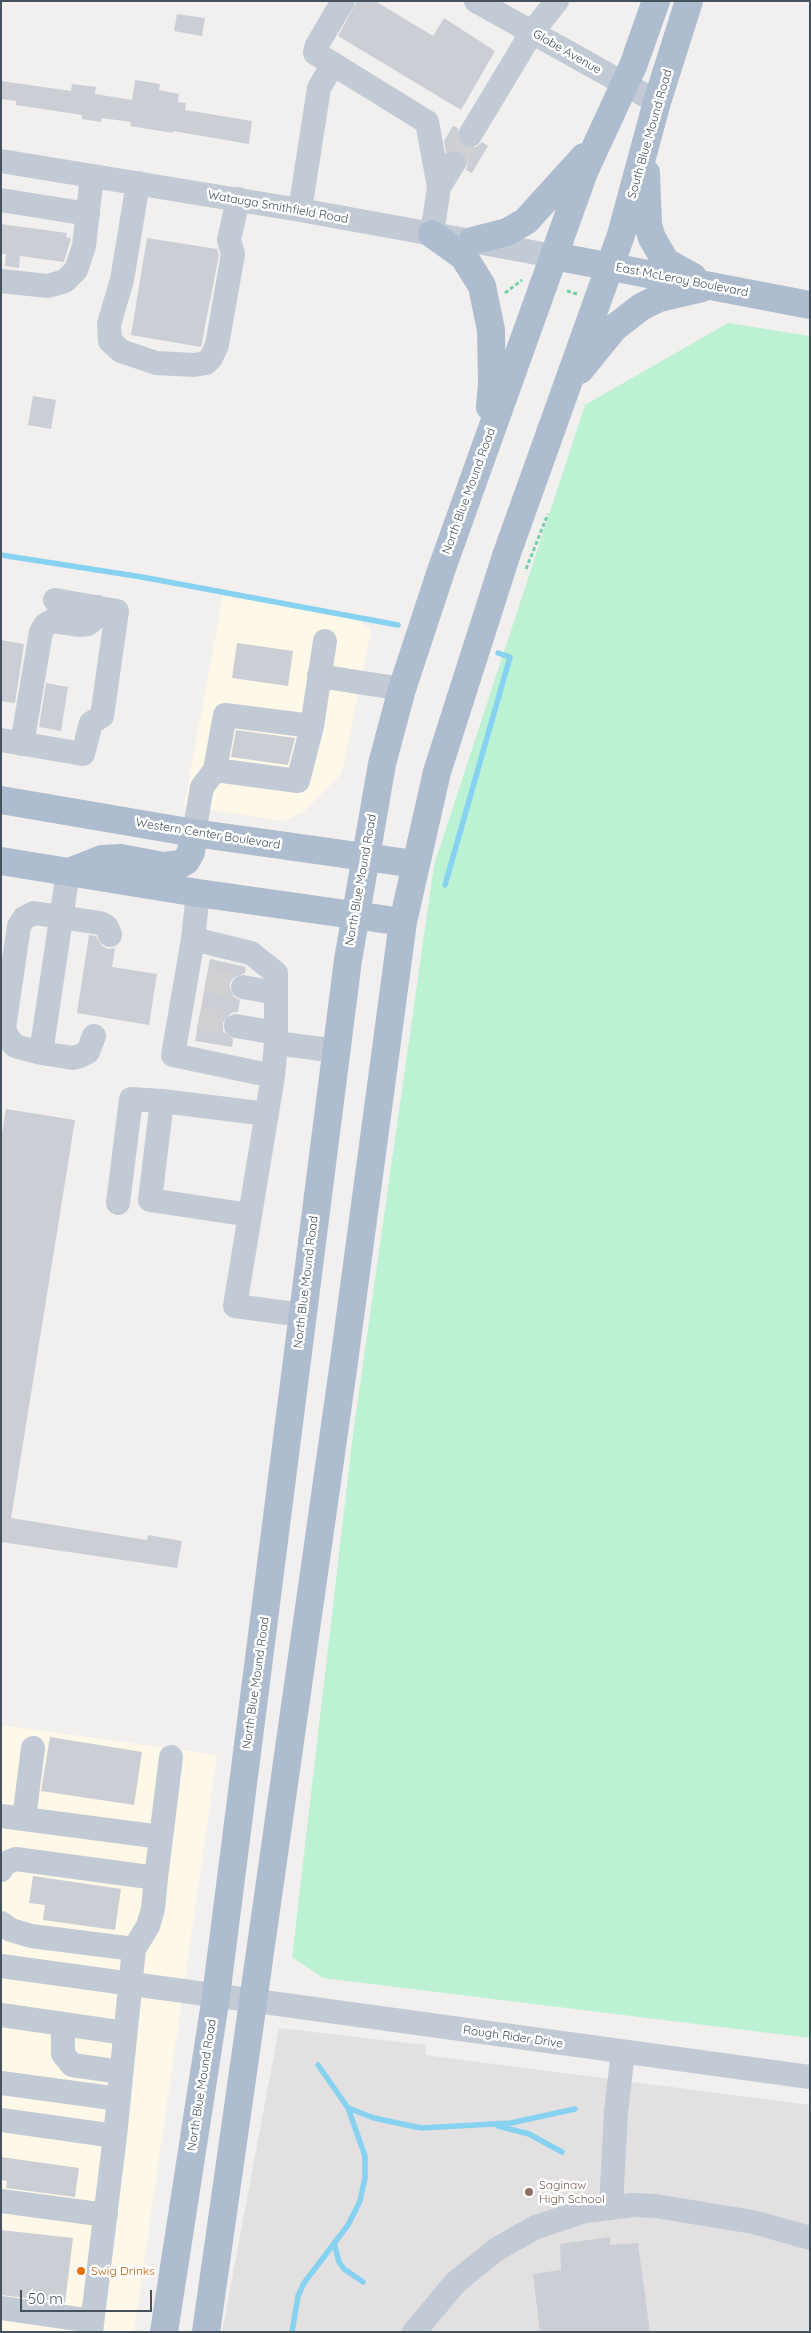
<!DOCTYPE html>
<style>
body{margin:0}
#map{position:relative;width:811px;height:2333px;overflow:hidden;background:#f2efef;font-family:Quicksand,sans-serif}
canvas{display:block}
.frame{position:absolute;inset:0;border:2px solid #46515e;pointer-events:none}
.scale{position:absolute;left:20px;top:2290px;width:132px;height:22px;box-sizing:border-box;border:2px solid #46515e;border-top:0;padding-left:6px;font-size:15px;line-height:18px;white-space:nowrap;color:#46515e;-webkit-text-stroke:4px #fff;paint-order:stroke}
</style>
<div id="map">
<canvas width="811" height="2333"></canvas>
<div class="frame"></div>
<div class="scale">50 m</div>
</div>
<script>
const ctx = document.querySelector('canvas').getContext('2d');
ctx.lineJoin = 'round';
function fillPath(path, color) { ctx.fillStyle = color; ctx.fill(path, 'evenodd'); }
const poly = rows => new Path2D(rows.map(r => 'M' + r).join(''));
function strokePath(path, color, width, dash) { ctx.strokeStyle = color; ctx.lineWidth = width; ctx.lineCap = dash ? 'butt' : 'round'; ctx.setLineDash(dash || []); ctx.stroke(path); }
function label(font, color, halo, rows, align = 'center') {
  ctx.font = font + ' Quicksand,sans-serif'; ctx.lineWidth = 5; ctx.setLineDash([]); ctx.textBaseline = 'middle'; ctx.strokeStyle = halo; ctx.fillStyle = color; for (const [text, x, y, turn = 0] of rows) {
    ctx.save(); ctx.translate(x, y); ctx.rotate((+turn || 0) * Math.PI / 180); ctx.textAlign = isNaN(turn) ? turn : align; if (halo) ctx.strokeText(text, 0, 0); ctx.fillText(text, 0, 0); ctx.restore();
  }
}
fillPath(poly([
 [223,596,347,614,371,630,342,773,303,812,283,821,184,806],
 [1,1725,217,1755,134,2332,1,2332]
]), '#fdf8e8');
fillPath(poly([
 [279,2028,426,2045,425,2055,810,2105,810,2332,222,2332]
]), '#e3e0e1');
fillPath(poly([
 [728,323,810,336,810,2038,323,1978,292,1957,353,1434,434,865,585,405]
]), '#bcf1d4');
strokePath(poly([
 [1,555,142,577,398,625],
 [445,885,510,657,498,653],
 [348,2108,374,2118,421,2128,511,2123,575,2109],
 [498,2126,529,2134,562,2152],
 [334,2243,339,2262,344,2269,363,2282],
 [292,2332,298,2296,304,2283,348,2225,360,2201,365,2178,365,2156,348,2108,318,2065]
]), '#87d2f0', 5.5);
fillPath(poly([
 [357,1,375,1,433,36,444,18,495,51,461,110,338,36],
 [177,14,205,18,202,36,174,31],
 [135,80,160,84,159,90,179,94,178,102,186,103,185,110,252,121,249,144,173,131,173,133,130,126,131,122,102,118,101,122,82,119,82,115,16,105,16,101,1,99,1,81,71,91,72,84,96,87,95,94,132,100],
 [453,126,458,128,458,141,463,147,476,147,482,142,488,146,472,173,466,170,468,163,462,152,454,149,446,152,444,141],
 [1,224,67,233,66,237,71,238,64,262,20,256,19,268,5,266,6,254,1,254],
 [147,238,217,249,219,255,201,347,131,335],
 [33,396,56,400,51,429,28,425],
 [1,640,24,644,15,703,1,701],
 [237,643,293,651,288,686,232,678],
 [46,683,68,687,61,731,39,727],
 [236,730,295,738,288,765,231,757],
 [89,935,96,936,102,946,108,949,115,948,112,967,157,974,149,1025,77,1013],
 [210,959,246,967,245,973,233,978,229,985,234,997,240,1000,238,1012,231,1013,223,1023,223,1031,233,1039,232,1047,195,1041],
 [6,1109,75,1120,11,1518,147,1540,148,1535,182,1541,177,1568,1,1542,1,1140],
 [50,1737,142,1752,134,1805,41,1791],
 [33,1876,121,1889,115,1930,43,1920,45,1905,29,1903],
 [1,2157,79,2168,75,2197,6,2188,7,2181,1,2180],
 [1,2230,73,2238,65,2303,1,2295],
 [610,2237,610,2245,638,2243,650,2332,540,2332,533,2274,561,2270,560,2244]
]), '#cbced4');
strokePath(poly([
 [454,163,470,135],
 [206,980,243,987],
 [199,1018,236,1026]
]), '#d0cfd2', 24, [24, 12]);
strokePath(poly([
 [567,291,577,294],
 [505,293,522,280],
 [526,569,548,514]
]), '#72d1a9', 3, [4, 2.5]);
strokePath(poly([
 [476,1,657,102],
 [333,64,315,53,317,45,343,1],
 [470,135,532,32,557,1],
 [1,161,300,210,554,256],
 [138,183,122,280,109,324,110,341,121,351,156,363,194,365,206,363,211,358,217,345,233,254,229,240,238,199],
 [439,187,454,163],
 [1,200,88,214],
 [300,210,319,88,333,64,427,122,439,187,432,234],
 [1,281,48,286,65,281,76,270,84,246,92,176],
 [319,676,402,689],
 [1,740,83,754,91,723,102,716,117,611,55,600],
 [22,744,41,632,45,625,52,621,80,625,88,624,94,619,97,607],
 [215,770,225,715,312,726],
 [194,833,202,787,215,770,298,781,312,726,325,641],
 [68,872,41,1053,73,1058,80,1056,88,1052,94,1036],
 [193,939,173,1055,273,1076,276,1043,276,973,251,953,193,939,198,893],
 [243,987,276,993],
 [236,1026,276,1033],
 [276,1043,336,1051],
 [41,1053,15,1046,8,1038,4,1028,19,926,24,918,34,913,100,923,107,927,110,935],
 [273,1076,235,1306,302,1315],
 [118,1203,131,1099,162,1101],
 [250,1215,150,1200,162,1101,267,1114],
 [1,1816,161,1837],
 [24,1819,33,1748],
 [1,1870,3,1864,16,1859,156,1878,153,1909,148,1926,134,1949,115,2136,91,2332],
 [156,1878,171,1757],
 [1,1923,11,1930,31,1936,134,1949],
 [1,1966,810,2077],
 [1,2015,125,2033],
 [63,2024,63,2054,72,2065,121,2072],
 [1,2083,119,2099],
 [1,2120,115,2136],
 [1,2201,106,2215],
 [611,2208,616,2112,623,2052],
 [1,2308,92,2321],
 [414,2332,456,2282,497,2249,536,2227,585,2211,633,2205,655,2206,753,2222,810,2238]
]), '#c2cad5', 24);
strokePath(poly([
 [646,173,648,225,652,238,666,262,693,277],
 [432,234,464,257,482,286,491,330,492,383,490,407],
 [472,241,507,232,526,221,584,157],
 [554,256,810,305],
 [580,370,614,328,641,307,659,298,702,288],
 [1,800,194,833,415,864],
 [1,861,198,893,403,922],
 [74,870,102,859,121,858,163,866,181,864,186,861,191,852,194,833],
 [164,2332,216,1996,348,960,382,764,402,689,442,568,584,172,633,66,656,1],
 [206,2332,343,1369,403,922,437,772,506,556,621,235,657,102,689,1]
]), '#aebccf', 28);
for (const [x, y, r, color] of [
 [529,2192,5,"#8d6e63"],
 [81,2271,5,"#e8710a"]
]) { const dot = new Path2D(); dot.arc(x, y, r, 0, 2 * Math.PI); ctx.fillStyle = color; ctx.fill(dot); strokePath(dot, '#fff', 2); }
label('12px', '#46515e', '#fff', [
 ["Globe Avenue",567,52,30],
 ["South Blue Mound Road",650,134,-74],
 ["Watauga Smithfield Road",278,207,10],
 ["East McLeroy Boulevard",682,280,11],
 ["North Blue Mound Road",469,491,-70],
 ["Western Center Boulevard",208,834,9],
 ["North Blue Mound Road",361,880,-80],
 ["North Blue Mound Road",306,1282,-83],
 ["North Blue Mound Road",256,1683,-82],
 ["Rough Rider Drive",513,2037,8],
 ["North Blue Mound Road",202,2085,-81]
]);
label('12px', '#785e54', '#fff', [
 ["Saginaw",539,2185],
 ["High School",539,2199]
], 'left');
label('12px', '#c56008', '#fff', [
 ["Swig Drinks",91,2271]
], 'left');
</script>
